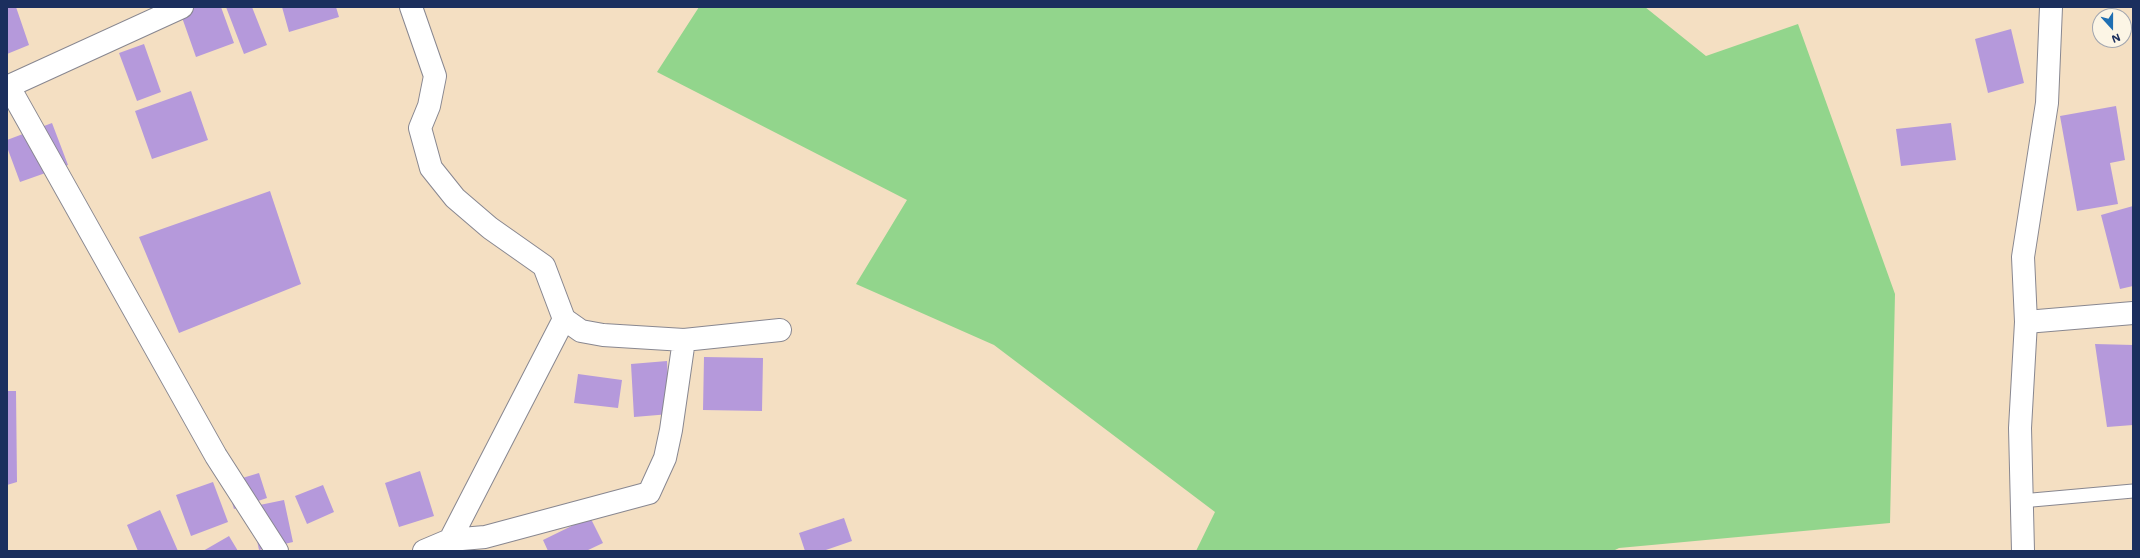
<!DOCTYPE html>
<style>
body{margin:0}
#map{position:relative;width:2140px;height:558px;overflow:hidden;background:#f4dfc2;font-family:Mali,sans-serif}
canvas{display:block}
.frame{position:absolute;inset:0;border:8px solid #1b2f5e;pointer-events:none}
.north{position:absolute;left:2092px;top:8px;width:40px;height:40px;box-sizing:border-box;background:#fcf5e5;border:1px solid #a2a6af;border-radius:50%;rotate:159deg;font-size:11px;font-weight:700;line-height:16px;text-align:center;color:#1b2f5e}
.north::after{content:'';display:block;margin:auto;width:14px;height:18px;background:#1f6fb2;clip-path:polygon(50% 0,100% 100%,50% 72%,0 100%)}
</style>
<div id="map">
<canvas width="2140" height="558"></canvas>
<div class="frame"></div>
<div class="north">N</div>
</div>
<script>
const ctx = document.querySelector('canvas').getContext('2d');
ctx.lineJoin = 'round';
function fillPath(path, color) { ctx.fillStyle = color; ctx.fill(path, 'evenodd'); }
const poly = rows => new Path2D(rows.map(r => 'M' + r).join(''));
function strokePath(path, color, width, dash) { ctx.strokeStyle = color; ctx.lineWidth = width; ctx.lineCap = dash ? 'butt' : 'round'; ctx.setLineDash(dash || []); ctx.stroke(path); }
fillPath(poly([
 [699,7,1645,7,1706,56,1798,24,1895,294,1890,523,1619,548,1613,551,1196,551,1215,512,994,345,856,284,907,200,657,72]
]), '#92d58c');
fillPath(poly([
 [7,7,16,7,29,45,7,54],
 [183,7,221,7,234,43,196,57,179,9],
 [226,7,252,7,267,45,244,54],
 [282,7,336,7,339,17,289,32],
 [2011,29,2024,83,1988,93,1975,39],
 [144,44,161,92,137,101,119,53],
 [191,91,208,140,152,159,135,111],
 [2116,106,2125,160,2110,163,2118,204,2077,211,2060,116],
 [52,123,68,165,20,182,7,147,7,140],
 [1951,123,1956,160,1901,166,1896,129],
 [270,191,301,284,179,333,139,237],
 [2133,206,2133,286,2120,289,2101,215],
 [2095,344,2133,345,2133,425,2107,427],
 [704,357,763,358,762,411,703,410],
 [667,361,670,414,634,417,631,364],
 [578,374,622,380,618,408,574,403],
 [7,391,16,391,17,482,7,485],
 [420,471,434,516,399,527,385,483],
 [259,473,267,498,234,509,226,483],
 [213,482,228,522,191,536,176,495],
 [323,485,334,512,307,524,295,496],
 [284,500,293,542,259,550,250,507],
 [160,510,178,551,138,551,127,525],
 [590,517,603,543,586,551,548,551,543,540],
 [844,518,852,541,823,551,805,551,799,533],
 [229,536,238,551,203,551]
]), '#b599db');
const service = poly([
 [2021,501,2133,491]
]);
const minor = poly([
 [411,7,435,76,429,106,420,128,431,168,455,198,490,228,544,266,564,319,581,331,603,335,684,340,780,330],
 [7,87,182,7],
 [9,87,216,456,277,551],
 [2026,322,2133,313],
 [450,540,564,319],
 [424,551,450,540,485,537,649,493,665,458,671,430,684,340]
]);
const tertiary = poly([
 [2023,551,2020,428,2026,322,2023,257,2047,103,2051,7]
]);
strokePath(service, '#888790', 15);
strokePath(minor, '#888790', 24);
strokePath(tertiary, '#888790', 24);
strokePath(service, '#fff', 13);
strokePath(minor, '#fff', 22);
strokePath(tertiary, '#fff', 22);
</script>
